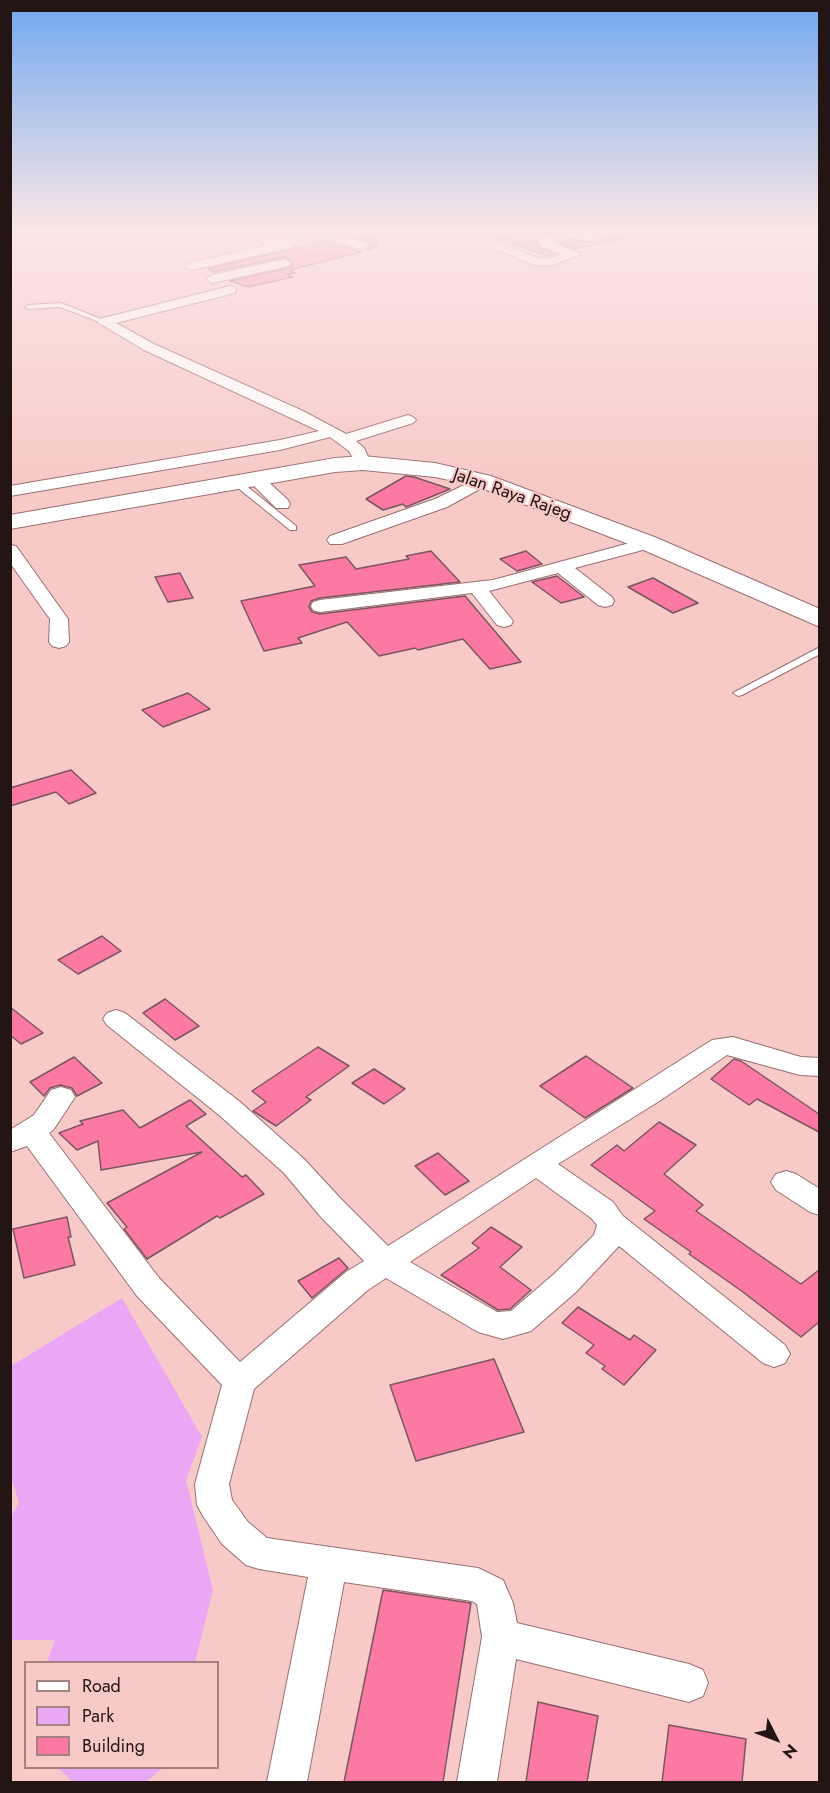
<!DOCTYPE html>
<style>
body{margin:0}
#map{position:relative;width:830px;height:1793px;overflow:hidden;background:#f7cac8;font-family:Jost,sans-serif}
canvas{display:block}
.frame{position:absolute;inset:0;border:12px solid #241515;pointer-events:none}
.legend{position:absolute;left:24px;top:1661px;width:195px;height:108px;box-sizing:border-box;background:#f7cac8;border:2px solid #a38280;margin:0;padding:8px 10px;list-style:none;font-size:18px;color:#241515}
.legend li{display:flex;align-items:center;gap:12px;height:30px}
.legend b{width:30px;border:2px solid #a38280}
.north{position:absolute;left:746px;top:1709px;width:60px;height:60px;-webkit-text-stroke:4px #f7cac8;paint-order:stroke;rotate:132deg;font-size:16px;font-weight:700;line-height:24px;text-align:center;color:#241515}
.north::after{content:'';display:block;margin:auto;width:21px;height:27px;background:#241515;clip-path:polygon(50% 0,100% 100%,50% 72%,0 100%)}
</style>
<div id="map">
<canvas width="830" height="1793"></canvas>
<div class="frame"></div>
<ul class="legend">
<li><b style="height:8px;background:#fff"></b>Road</li>
<li><b style="height:16px;background:#e9a7f5"></b>Park</li>
<li><b style="height:16px;background:#fb79a3"></b>Building</li>
</ul>
<div class="north">N</div>
</div>
<script>
const ctx = document.querySelector('canvas').getContext('2d');
ctx.lineJoin = 'round';
function fillPath(path, color) { ctx.fillStyle = color; ctx.fill(path, 'evenodd'); }
const poly = rows => new Path2D(rows.map(r => 'M' + r).join(''));
function strokePath(path, color, width, dash) { ctx.strokeStyle = color; ctx.lineWidth = width; ctx.lineCap = dash ? 'butt' : 'round'; ctx.setLineDash(dash || []); ctx.stroke(path); }
function label(font, color, halo, rows, align = 'center') {
  ctx.font = font + ' Jost,sans-serif'; ctx.lineWidth = 4.5; ctx.setLineDash([]); ctx.textBaseline = 'middle'; ctx.strokeStyle = halo; ctx.fillStyle = color; for (const [text, x, y, turn = 0] of rows) {
    ctx.save(); ctx.translate(x, y); ctx.rotate((+turn || 0) * Math.PI / 180); ctx.textAlign = isNaN(turn) ? turn : align; if (halo) ctx.strokeText(text, 0, 0); ctx.fillText(text, 0, 0); ctx.restore();
  }
}
fillPath(poly([
 [122,1298,202,1437,186,1480,213,1590,195,1662,47,1662,55,1640,11,1640,11,1517,19,1503,11,1476,11,1366],
 [58,1768,162,1768,146,1782,73,1782]
]), '#e9a7f5');
const building = poly([
 [480,230,500,230,502,235,508,237,520,230,566,230,538,237,536,242,540,248,555,254,549,256,480,233,480,230],
 [623,230,627,230,628,237,576,249,560,243,574,239,589,243,620,234,623,230],
 [373,232,377,247,367,250,371,246,369,242,352,236,373,232],
 [324,241,361,252,290,270,295,273,287,274,293,277,248,287,230,281,289,268,293,263,285,257,213,272,208,269,324,241],
 [406,476,414,477,450,489,406,507,403,504,383,510,366,499,406,476],
 [431,551,460,582,320,598,311,601,309,607,312,612,320,614,465,596,521,662,490,669,463,639,418,650,415,648,379,656,347,622,298,638,302,643,264,651,241,601,315,586,299,565,346,557,356,569,409,559,406,556,431,551],
 [526,551,542,564,517,571,500,559,526,551],
 [180,573,193,598,168,602,155,577,180,573],
 [557,576,584,597,561,603,532,582,557,576],
 [653,578,698,603,673,613,628,587,653,578],
 [188,693,210,709,163,727,142,710,188,693],
 [71,770,96,793,69,804,56,792,10,806,10,788,71,770],
 [102,936,121,951,78,974,58,960,102,936],
 [165,999,199,1026,175,1040,143,1013,165,999],
 [10,1007,43,1033,21,1044,10,1035,10,1007],
 [318,1047,349,1066,306,1097,311,1100,276,1126,253,1111,266,1102,252,1091,318,1047],
 [586,1056,633,1088,585,1118,540,1086,586,1056],
 [74,1057,102,1083,77,1096,72,1088,60,1085,50,1088,44,1096,30,1082,74,1057],
 [734,1059,741,1061,819,1114,819,1132,757,1099,749,1105,711,1079,734,1059],
 [374,1069,405,1089,384,1104,352,1083,374,1069],
 [190,1100,206,1114,186,1126,242,1177,246,1175,264,1194,220,1218,217,1216,147,1259,124,1229,127,1227,107,1203,202,1152,101,1170,98,1141,77,1150,59,1133,83,1124,80,1121,123,1110,140,1128,190,1100],
 [659,1122,696,1145,664,1174,703,1205,696,1211,801,1284,819,1270,819,1322,801,1337,743,1292,689,1254,691,1252,644,1219,655,1211,591,1165,617,1145,624,1151,659,1122],
 [438,1153,469,1181,445,1195,415,1166,438,1153],
 [67,1217,71,1237,68,1237,75,1265,24,1278,13,1229,67,1217],
 [491,1227,522,1247,500,1267,531,1290,510,1309,498,1310,441,1275,479,1248,472,1243,491,1227],
 [339,1258,348,1268,312,1298,298,1281,339,1258],
 [578,1307,630,1340,634,1335,656,1350,624,1385,602,1369,605,1366,586,1353,594,1345,562,1323,578,1307],
 [494,1359,524,1432,416,1461,390,1385,494,1359],
 [383,1590,471,1603,443,1782,344,1782,383,1590],
 [538,1702,598,1716,587,1782,526,1782,538,1702],
 [669,1725,746,1739,742,1782,662,1782,669,1725]
]);
fillPath(building, '#fb79a3');
strokePath(building, '#7a5660', 1.5);
const service = poly([
 [61,303,106,321,107,322,102,323,60,307,28,309,25,307,28,305,61,303],
 [233,480,239,480,296,526,296,530,290,530,233,484,233,480],
 [820,647,820,654,742,695,738,696,733,693,820,647]
]);
const minor = poly([
 [227,230,243,230,282,242,294,233,306,230,323,230,367,243,369,246,363,250,315,234,302,239,290,248,192,270,188,269,186,266,188,263,268,245,227,230],
 [502,230,518,230,507,235,503,233,502,230],
 [574,230,593,230,588,233,603,230,621,230,619,232,588,241,574,237,553,242,581,254,550,266,534,265,491,247,497,243,539,258,549,258,563,254,542,247,538,241,540,238,574,230],
 [285,259,291,263,289,266,212,283,206,279,212,275,285,259],
 [230,286,235,287,236,290,235,293,116,323,154,344,303,411,346,434,408,415,413,417,416,420,413,423,356,441,364,448,371,463,363,468,357,466,349,451,330,437,280,450,10,496,10,486,280,440,319,431,144,350,97,322,99,319,230,286],
 [256,474,262,476,288,500,290,504,288,508,276,508,250,482,248,479,250,476,256,474],
 [483,476,491,481,489,484,447,507,342,544,330,544,327,540,330,536,435,499,483,476],
 [648,538,654,539,657,543,654,547,575,568,612,597,614,601,612,605,605,607,598,605,558,573,489,591,513,621,511,625,504,627,497,625,472,593,320,612,313,610,311,606,313,602,320,600,493,580,648,538],
 [10,545,16,546,68,619,69,642,66,646,59,648,52,646,49,642,50,619,10,563,10,545],
 [116,1010,125,1013,239,1101,304,1159,342,1200,388,1246,712,1040,733,1037,801,1057,820,1058,820,1076,800,1075,727,1055,661,1100,558,1164,613,1202,623,1216,785,1345,790,1354,785,1363,774,1367,763,1363,619,1246,576,1292,531,1331,503,1339,478,1332,386,1278,368,1290,254,1389,229,1484,232,1500,248,1522,267,1538,478,1568,503,1580,513,1603,517,1623,689,1664,703,1670,708,1683,703,1696,689,1702,516,1659,497,1782,457,1782,482,1637,477,1604,472,1601,344,1582,307,1782,267,1782,308,1577,259,1569,246,1565,222,1544,203,1516,197,1505,195,1484,222,1385,137,1296,27,1146,10,1152,10,1130,34,1115,51,1090,61,1087,71,1090,75,1097,54,1129,49,1133,159,1278,240,1362,346,1272,364,1261,320,1216,284,1173,219,1115,107,1025,103,1019,107,1013,116,1010],
 [536,1178,591,1218,597,1225,594,1235,554,1274,511,1311,497,1312,410,1262,536,1178],
 [786,1171,796,1174,820,1189,820,1215,810,1212,776,1190,771,1182,776,1174,786,1171]
]);
const secondary = poly([
 [363,456,435,463,491,476,657,538,820,609,820,627,639,548,476,486,435,477,363,470,335,472,10,529,10,515,335,458,363,456]
]);
strokePath(service, '#98706f', 2);
strokePath(minor, '#98706f', 2);
strokePath(secondary, '#98706f', 2);
fillPath(service, '#fff');
fillPath(minor, '#fff');
fillPath(secondary, '#fff');
const sky = ctx.createLinearGradient(0, 0, 0, 481);
sky.addColorStop(0, '#71a8f0');
sky.addColorStop(0.48, '#fbe7e6');
sky.addColorStop(1, '#fbe7e600');
ctx.fillStyle = sky;
ctx.fillRect(0, 0, 830, 481);
label('18px', '#241515', '#f7cac8', [
 ["Jalan Raya Rajeg",512,495,19]
]);
</script>
